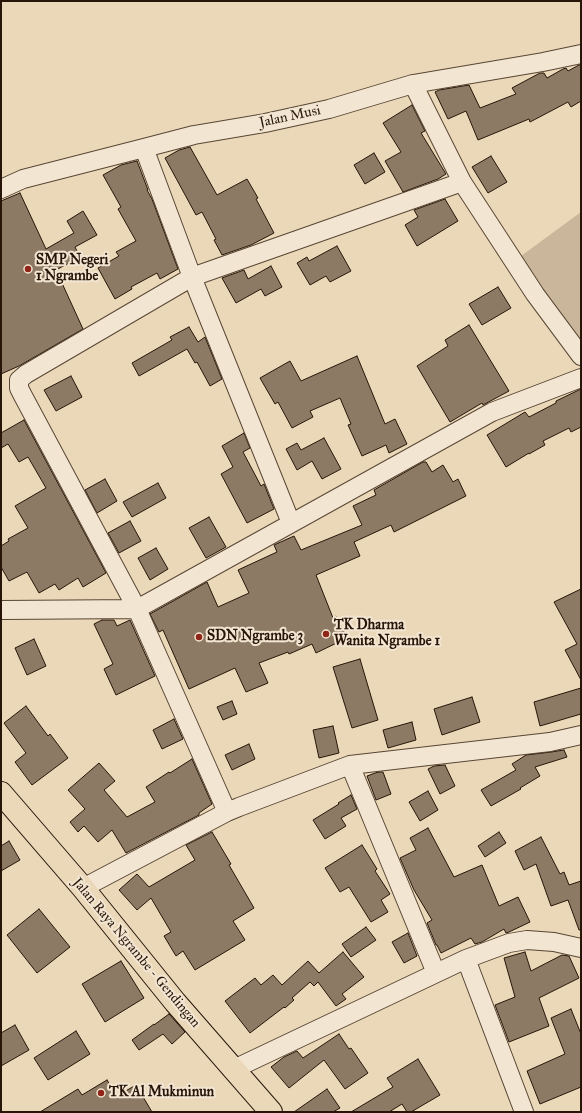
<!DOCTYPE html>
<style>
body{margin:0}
#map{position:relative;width:582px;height:1113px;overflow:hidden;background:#ebd8b9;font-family:"IM FELL Great Primer",serif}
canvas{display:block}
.frame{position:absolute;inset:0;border:2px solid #271508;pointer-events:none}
</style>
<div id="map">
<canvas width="582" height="1113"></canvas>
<div class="frame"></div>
</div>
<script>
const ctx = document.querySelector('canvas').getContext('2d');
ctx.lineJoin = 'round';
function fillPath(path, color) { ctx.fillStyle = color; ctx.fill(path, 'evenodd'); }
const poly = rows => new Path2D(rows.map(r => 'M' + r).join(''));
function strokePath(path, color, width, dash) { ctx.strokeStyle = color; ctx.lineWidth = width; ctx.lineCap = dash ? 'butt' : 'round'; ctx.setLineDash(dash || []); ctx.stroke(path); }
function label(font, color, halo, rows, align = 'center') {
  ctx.font = font + ' "IM FELL Great Primer",serif'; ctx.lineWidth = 4; ctx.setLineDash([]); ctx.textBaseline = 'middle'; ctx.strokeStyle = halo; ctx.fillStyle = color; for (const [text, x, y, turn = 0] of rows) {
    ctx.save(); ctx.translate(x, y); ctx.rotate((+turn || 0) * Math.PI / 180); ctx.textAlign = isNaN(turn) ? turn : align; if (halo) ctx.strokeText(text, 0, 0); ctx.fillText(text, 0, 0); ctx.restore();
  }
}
fillPath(poly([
 [581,212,581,346,517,259]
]), '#cab79b');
const building = poly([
 [579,65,581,65,581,101,571,107,568,102,530,122,529,119,478,140,466,111,448,119,435,92,439,90,469,85,480,108,516,94,512,88,540,73,544,73,547,78,563,69,566,68,568,71,579,65],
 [412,105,425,131,421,133,446,174,438,179,403,192,385,161,401,152,383,123,412,105],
 [190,147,217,195,247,179,258,198,256,199,274,233,251,245,222,255,214,240,216,239,202,212,196,215,165,158,179,150,190,147],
 [374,153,385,172,365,184,354,165,374,153],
 [491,156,507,182,488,193,472,167,491,156],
 [137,161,148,190,147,190,152,199,178,269,160,279,157,273,131,287,132,289,115,299,98,268,119,256,116,252,136,241,118,209,121,207,103,175,121,165,137,161],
 [20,193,46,249,74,233,67,221,83,211,97,235,75,247,80,257,56,270,83,329,19,366,1,374,1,201,20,193],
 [445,199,458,221,417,246,405,225,418,217,414,210,445,199],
 [337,246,351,271,330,282,326,276,310,285,297,263,307,257,309,261,337,246],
 [271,266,282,287,265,296,261,289,236,303,222,278,244,270,248,279,271,266],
 [498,287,511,308,482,325,469,304,498,287],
 [469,325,509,391,483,405,482,403,450,422,417,366,448,346,445,340,469,325],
 [189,327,198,342,205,337,222,379,210,386,197,362,195,363,187,349,139,376,132,363,172,340,170,337,189,327],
 [357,356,385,424,395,419,407,444,389,453,386,445,362,456,348,425,351,424,340,398,310,411,313,417,292,428,278,402,275,404,260,378,290,361,301,381,357,356],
 [71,376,82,397,56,411,44,390,71,376],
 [581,389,581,427,571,432,569,428,543,441,545,445,529,454,529,453,506,467,487,435,525,412,529,417,556,403,556,401,581,389],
 [24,420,106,573,83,587,78,578,59,590,55,584,39,593,27,572,9,581,1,567,1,546,9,541,8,539,28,528,15,506,46,488,28,457,19,462,8,444,1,448,1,433,24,420],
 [244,433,250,448,243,452,261,486,264,484,274,509,247,523,221,474,233,467,222,446,244,433],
 [324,438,341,469,322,479,312,461,297,470,286,449,297,443,301,450,324,438],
 [423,462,426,462,432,472,443,465,453,482,458,479,466,496,394,532,391,525,354,542,360,556,316,575,333,618,336,616,347,638,316,653,312,644,289,654,288,652,259,663,268,683,246,692,235,668,189,689,163,630,159,632,150,614,207,582,218,607,249,593,238,570,277,552,274,545,294,536,301,550,362,525,353,506,376,495,374,490,423,462],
 [105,479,117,501,97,513,85,490,105,479],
 [158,483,166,498,132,517,123,502,158,483],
 [209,517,226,547,206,558,189,528,209,517],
 [130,521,141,541,119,553,108,533,130,521],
 [156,548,168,569,150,580,138,558,156,548],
 [581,589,581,680,565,650,577,644,554,602,581,589],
 [102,620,114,620,117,626,130,620,155,676,116,695,104,669,113,664,94,624,102,620],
 [34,639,46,666,27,675,15,648,34,639],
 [360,659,378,720,352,728,333,667,360,659],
 [581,688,581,714,540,726,534,702,581,688],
 [472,697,480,722,442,735,434,709,472,697],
 [232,701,237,714,223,720,217,707,232,701],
 [26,706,48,736,50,734,68,758,32,785,15,762,26,753,4,723,26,706],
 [174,719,183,739,162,749,153,730,174,719],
 [412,722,416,740,388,748,383,730,412,722],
 [333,726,339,753,319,758,313,730,333,726],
 [249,744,255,759,232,770,225,755,249,744],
 [564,750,567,757,535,767,540,776,520,788,521,789,491,806,481,790,516,770,512,764,526,755,551,752,564,750],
 [192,759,212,804,199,813,199,815,126,853,112,830,98,842,84,826,78,832,70,822,85,809,68,790,99,763,115,781,104,790,127,817,155,802,146,787,169,772,170,773,192,759],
 [445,765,455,786,440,794,428,769,434,766,445,765],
 [378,772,383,772,391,794,376,800,367,776,378,772],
 [428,791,438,810,420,821,409,802,428,791],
 [351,795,357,809,341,818,346,826,325,839,313,820,339,804,338,803,351,795],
 [428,828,454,877,482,865,499,906,518,897,530,922,509,932,506,933,504,929,482,942,475,944,471,938,441,953,437,945,436,945,427,923,432,920,414,890,400,858,416,850,410,838,428,828],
 [212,832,231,864,229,865,254,908,233,921,245,940,195,970,183,951,176,956,164,936,171,932,151,898,137,910,119,890,137,874,149,887,195,860,186,845,212,832],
 [499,832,506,843,485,857,478,846,499,832],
 [541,837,560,874,564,872,569,885,581,881,581,930,579,930,568,900,551,906,536,864,524,870,515,851,541,837],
 [9,841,20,860,1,871,1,846,9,841],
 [362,845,377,869,375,871,390,894,381,900,388,912,371,922,349,887,340,892,325,868,362,845],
 [39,909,70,947,37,973,7,935,39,909],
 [366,927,376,940,351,957,342,944,366,927],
 [408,933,417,956,404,963,392,942,408,933],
 [343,952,364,977,342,994,346,999,336,1006,318,982,314,986,310,982,292,998,294,1000,285,1008,284,1007,250,1033,225,1001,255,978,261,985,273,975,282,985,308,961,319,973,343,952],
 [525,952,531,971,562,955,569,956,579,978,539,998,549,1026,509,1042,495,1005,515,997,504,958,525,952],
 [121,961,144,998,105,1022,82,984,121,961],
 [571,1009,581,1034,581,1087,540,1104,527,1071,565,1054,551,1018,571,1009],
 [169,1014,185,1032,172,1044,163,1034,139,1050,132,1040,154,1024,154,1025,169,1014],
 [15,1025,29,1050,1,1066,1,1033,15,1025],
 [76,1031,90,1054,48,1080,34,1058,76,1031],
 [339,1034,349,1049,351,1048,368,1073,345,1089,324,1060,289,1088,271,1067,284,1057,297,1051,303,1058,339,1034],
 [418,1059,440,1095,411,1112,407,1112,402,1104,389,1112,351,1112,393,1087,387,1078,418,1059],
 [107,1080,117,1096,136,1085,152,1112,40,1112,78,1089,82,1095,107,1080],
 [327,1089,340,1108,333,1112,294,1112,327,1089]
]);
fillPath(building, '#8d7a64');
strokePath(building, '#271508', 1);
const minor = poly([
 [413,84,462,182,535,294,581,356],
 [144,148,192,277,291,523],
 [1,189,23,179,144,148,194,135,265,123,329,109,413,84,543,62,581,54],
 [1,610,137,609,492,412,581,378],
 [350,765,436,973],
 [227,812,137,609,22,394,19,388,19,380,26,374,192,277,462,182],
 [83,888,227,812,239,807,350,765,550,742,581,735],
 [466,959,524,1112],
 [234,1069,466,959,509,943,527,940,554,942,581,948]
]);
const major = poly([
 [1,793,83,888,175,1002,271,1112]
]);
strokePath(minor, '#584634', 20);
strokePath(major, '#271508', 24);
strokePath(minor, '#f2e6d2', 18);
strokePath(major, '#ebd8b9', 22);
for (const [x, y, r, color] of [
 [28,269,4,"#8f2418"],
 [326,634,4,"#8f2418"],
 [199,637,4,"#8f2418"],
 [101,1093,4,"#8f2418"]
]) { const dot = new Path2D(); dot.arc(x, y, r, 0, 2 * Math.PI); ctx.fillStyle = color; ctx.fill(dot); strokePath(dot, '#f2e6d2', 1.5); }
label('14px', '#271508', '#f2e6d2', [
 ["Jalan Musi",290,117,-12],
 ["Jalan Raya Ngrambe - Gendingan",136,953,50]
]);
label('bold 14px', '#271508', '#f2e6d2', [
 ["SMP Negeri",36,261],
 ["1 Ngrambe",36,277],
 ["TK Dharma",334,626],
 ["Wanita Ngrambe 1",334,642],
 ["SDN Ngrambe 3",207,637],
 ["TK Al Mukminun",109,1093]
], 'left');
</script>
